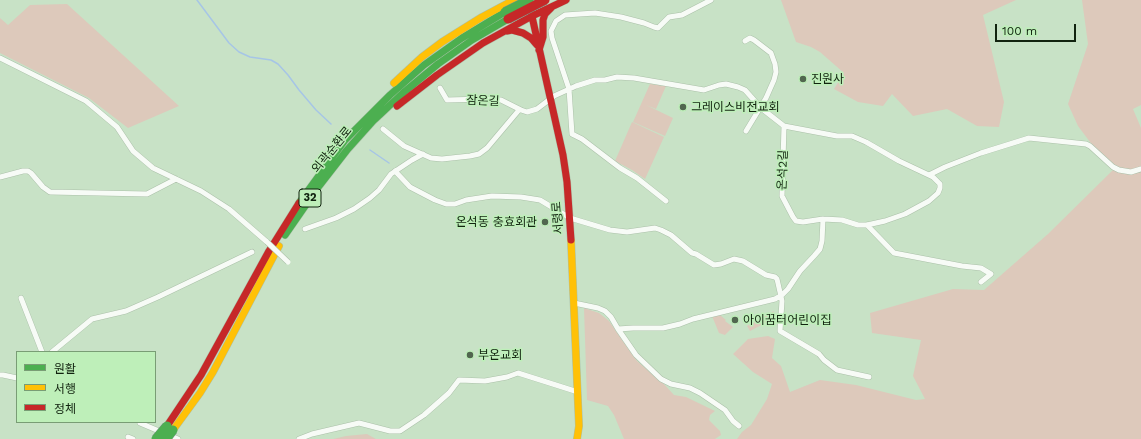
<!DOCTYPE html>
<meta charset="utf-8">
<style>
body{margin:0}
#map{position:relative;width:1141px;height:439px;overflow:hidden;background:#c8e2c6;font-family:"Work Sans","Noto Sans KR",sans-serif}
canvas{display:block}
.legend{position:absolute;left:16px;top:351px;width:140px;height:72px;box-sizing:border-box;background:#beefb9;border:1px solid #799d75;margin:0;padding:5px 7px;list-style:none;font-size:12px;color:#11230f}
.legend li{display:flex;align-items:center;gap:8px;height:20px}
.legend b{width:20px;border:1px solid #799d75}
.scale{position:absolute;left:995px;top:24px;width:81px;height:18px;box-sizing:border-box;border:2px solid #11230f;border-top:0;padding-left:5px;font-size:12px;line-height:14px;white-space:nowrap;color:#11230f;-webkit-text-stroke:3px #beefb9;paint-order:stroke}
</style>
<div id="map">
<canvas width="1141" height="439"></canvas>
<ul class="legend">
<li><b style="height:5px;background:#4caf50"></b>원활</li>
<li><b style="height:5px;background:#ffc107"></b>서행</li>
<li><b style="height:5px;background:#c62828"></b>정체</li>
</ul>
<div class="scale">100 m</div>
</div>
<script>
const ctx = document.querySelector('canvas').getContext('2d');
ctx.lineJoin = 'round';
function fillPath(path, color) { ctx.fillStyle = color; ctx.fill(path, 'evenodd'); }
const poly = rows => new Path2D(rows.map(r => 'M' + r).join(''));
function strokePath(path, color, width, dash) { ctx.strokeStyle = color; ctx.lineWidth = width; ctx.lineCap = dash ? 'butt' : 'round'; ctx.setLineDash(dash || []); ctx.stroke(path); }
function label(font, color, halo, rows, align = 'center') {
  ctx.font = font + ' "Work Sans","Noto Sans KR",sans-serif'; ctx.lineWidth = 3; ctx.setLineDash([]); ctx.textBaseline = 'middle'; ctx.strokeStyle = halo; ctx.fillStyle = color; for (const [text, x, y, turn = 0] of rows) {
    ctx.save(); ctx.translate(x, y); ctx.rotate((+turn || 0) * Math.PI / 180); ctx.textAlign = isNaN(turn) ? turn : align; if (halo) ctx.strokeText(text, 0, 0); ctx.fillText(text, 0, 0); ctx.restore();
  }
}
fillPath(poly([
 [781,0,1016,0,983,15,1004,102,999,127,977,126,947,109,913,116,892,94,883,106,858,102,834,89,844,73,820,52,811,47,796,42],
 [1082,0,1141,0,1141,105,1133,109,1141,128,1141,439,737,439,742,432,751,425,767,399,772,384,753,372,733,354,748,339,768,336,775,339,772,358,781,366,790,392,820,380,856,385,916,400,925,399,913,376,921,340,872,333,870,313,953,289,984,290,1048,234,1116,167,1096,150,1078,126,1068,104,1088,44],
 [67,4,179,106,128,128,89,98,0,53,0,18,8,25,30,5],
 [650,84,666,86,656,109,646,105,673,118,665,136,633,122],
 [632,122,664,137,645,179,632,170,615,161],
 [584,308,599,313,609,321,637,361,663,383,674,395,686,397,715,411,710,415,709,420,720,431,721,435,715,439,624,439,614,415,608,406,587,400],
 [774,311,773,319,750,331,747,326],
 [720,315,726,320,725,321,733,327,725,335,719,333,712,316],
 [367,434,376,439,333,439,346,436]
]), '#ddc9bb');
strokePath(poly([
 [197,0,229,43,239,52,250,57,271,60,278,64,288,75,299,90,316,110,331,124],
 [370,150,389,163]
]), '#a6c5e6', 1.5);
const street = poly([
 [745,41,750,38,754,40,771,53,775,64,776,72,774,80,766,98,746,131],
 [0,58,86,101,117,127,133,151,153,168,201,191,229,209,267,242],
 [440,88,447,100,485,99,501,100,521,110,527,112,537,109,554,96,576,86,595,80,605,80,617,77,634,78,704,90,719,85,726,84,738,87,745,90,761,108,784,126,782,196,793,217,796,221,803,222,823,219,822,241,820,249,814,256,800,271,788,289,782,295,775,299,693,319,680,324,663,328,633,328,618,329,611,317,605,311,598,308,574,303],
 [784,126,837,136,852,136,866,142,899,161,933,177,940,184,940,188,938,193,929,201,905,214,885,221,867,225,858,225,842,220,823,219],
 [383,129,404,146,431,158,442,159,470,156,479,154,487,148,519,110],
 [395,171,410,187,435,200,446,204,455,204,466,200,492,196,521,197,540,200,570,218,610,230,627,232,655,228,661,230,671,235,692,253,696,254,714,265,721,264,734,259,743,261,766,275,775,277,777,279,782,301,780,331,819,354,824,360,837,370,869,377],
 [929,175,945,167,981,153,1029,138,1086,144,1090,146,1113,167,1119,170,1131,172,1141,169],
 [0,177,23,171,28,171,31,173,43,187,50,192,147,194,176,179],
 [666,201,637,178,620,168,582,139,572,134,569,89,552,38,551,31,556,21,565,15,595,13,621,17,644,23,654,27,658,28,669,17,682,15,711,0],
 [867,225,894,253,962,266,981,268,991,274,981,282],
 [305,229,336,218,354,209,370,198,379,190,391,174,412,160,423,154],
 [21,298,42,352],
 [618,329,636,355,661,379,671,384,690,388,700,393,725,410,733,421,739,426],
 [52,352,92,319,126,311,158,297,252,252],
 [0,375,3,375,17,378],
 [140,423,178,439],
 [128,437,133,439],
 [299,439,312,434,359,423,390,431,400,431,424,415,449,393,459,380,485,381,507,377,518,373,578,392]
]);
const fast = poly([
 [299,203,345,140,390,95,424,65,462,38,505,12],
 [285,235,319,186,347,150,373,121,403,93,438,64,472,40,508,19]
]);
const slow = poly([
 [394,83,422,57,442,42,482,17,514,0],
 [571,240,579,426,577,439],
 [173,430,200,393,213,372,279,246]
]);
const jam = poly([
 [531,12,563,155,567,182,571,240],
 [507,31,512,30,523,33,531,38,537,45],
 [539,50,543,37,543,20,545,14,551,8],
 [397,106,437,75,483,43,532,16,566,0],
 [167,426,201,375,269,251,299,203]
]);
strokePath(street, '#abc0a9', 6);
strokePath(fast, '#abc0a9', 8);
strokePath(slow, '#abc0a9', 8);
strokePath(jam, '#abc0a9', 8);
strokePath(street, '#f7fbf6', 5);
strokePath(fast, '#4caf50', 7);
strokePath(slow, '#ffc107', 7);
strokePath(jam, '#c62828', 7);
const streetBridge = poly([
 [267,242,288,262]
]);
const fastBridge = poly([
 [505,12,529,0],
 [156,439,167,426],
 [166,439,173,430]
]);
const jamBridge = poly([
 [508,19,545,0]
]);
strokePath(streetBridge, '#abc0a9', 6, []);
strokePath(fastBridge, '#799689', 10, []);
strokePath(jamBridge, '#799689', 10, []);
strokePath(streetBridge, '#f7fbf6', 5);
strokePath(fastBridge, '#4caf50', 9);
strokePath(jamBridge, '#c62828', 9);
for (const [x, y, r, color] of [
 [803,79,4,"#51664f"],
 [683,107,4,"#51664f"],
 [545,222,4,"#51664f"],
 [735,320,4,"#51664f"],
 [470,355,4,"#51664f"]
]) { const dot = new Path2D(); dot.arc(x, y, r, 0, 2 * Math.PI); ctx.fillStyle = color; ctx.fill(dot); strokePath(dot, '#beefb9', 1.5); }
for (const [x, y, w] of [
 [310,198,22]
]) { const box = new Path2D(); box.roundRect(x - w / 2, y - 9, w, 18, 3); ctx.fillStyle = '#beefb9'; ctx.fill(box); strokePath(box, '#11230f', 1); }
label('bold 11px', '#11230f', null, [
 ["32",310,198]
]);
label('12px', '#11230f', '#beefb9', [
 ["진원사",811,79],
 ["그레이스비전교회",691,107],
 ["온석동 충효회관",537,222,"right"],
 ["아이꿈터어린이집",743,320],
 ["부온교회",478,355]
], 'left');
label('12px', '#11230f', '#beefb9', [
 ["잠온길",483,101,3],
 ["외곽순환로",332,150,-51],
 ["온석2길",783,170,-88],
 ["서령로",558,218,-94]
]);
</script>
